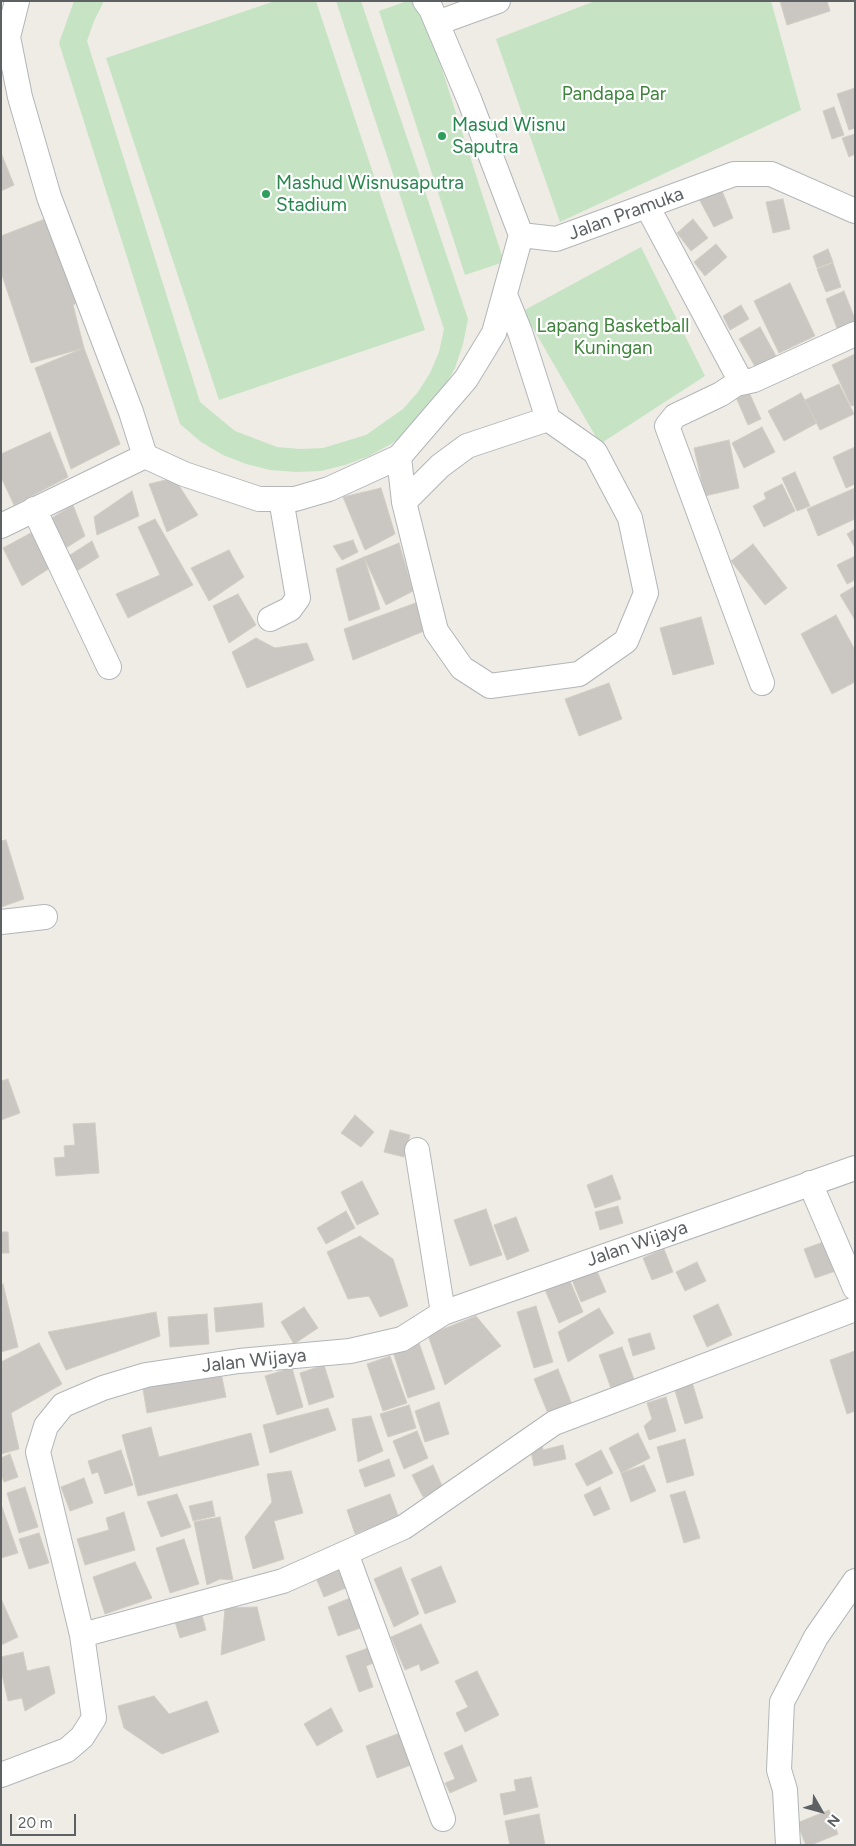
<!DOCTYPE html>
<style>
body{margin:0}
#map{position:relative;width:856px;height:1846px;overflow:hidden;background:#eeece5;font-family:Figtree,sans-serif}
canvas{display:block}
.frame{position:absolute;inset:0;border:2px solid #5d6164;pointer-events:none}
.north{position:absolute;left:796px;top:1786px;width:50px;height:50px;-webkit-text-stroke:4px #fff;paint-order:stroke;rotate:128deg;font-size:14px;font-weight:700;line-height:20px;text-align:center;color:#5d6164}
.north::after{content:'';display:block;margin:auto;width:18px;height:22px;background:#5d6164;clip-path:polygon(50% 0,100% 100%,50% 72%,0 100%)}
.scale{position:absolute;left:10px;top:1814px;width:66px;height:22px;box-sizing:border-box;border:2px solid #5d6164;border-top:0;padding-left:6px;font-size:15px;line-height:18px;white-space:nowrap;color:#5d6164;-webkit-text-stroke:4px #fff;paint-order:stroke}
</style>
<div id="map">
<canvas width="856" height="1846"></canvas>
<div class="frame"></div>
<div class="north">N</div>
<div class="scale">20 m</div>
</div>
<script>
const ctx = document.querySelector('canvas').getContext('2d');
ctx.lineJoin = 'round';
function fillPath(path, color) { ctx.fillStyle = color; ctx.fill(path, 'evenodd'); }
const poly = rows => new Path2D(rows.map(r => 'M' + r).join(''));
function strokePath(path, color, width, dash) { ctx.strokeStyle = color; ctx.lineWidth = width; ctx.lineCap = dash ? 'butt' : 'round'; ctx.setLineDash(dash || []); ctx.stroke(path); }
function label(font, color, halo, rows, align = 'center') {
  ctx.font = font + ' Figtree,sans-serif'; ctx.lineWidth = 4.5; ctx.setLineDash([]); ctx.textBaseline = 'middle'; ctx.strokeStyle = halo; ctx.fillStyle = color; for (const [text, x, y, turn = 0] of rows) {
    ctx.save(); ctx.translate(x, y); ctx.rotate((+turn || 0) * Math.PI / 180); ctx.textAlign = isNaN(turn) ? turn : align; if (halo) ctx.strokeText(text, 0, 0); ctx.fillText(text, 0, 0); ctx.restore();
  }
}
fillPath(poly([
 [74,1,104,1,94,21,87,41,200,402,235,431,277,447,300,449,323,448,366,435,403,409,418,392,430,373,439,352,444,329,336,1,361,1,468,319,463,344,455,368,443,390,411,429,391,444,369,456,345,465,321,471,296,472,270,470,246,464,223,455,201,442,180,424,59,43],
 [275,1,316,1,425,330,219,400,106,58],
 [407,1,420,1,504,262,465,275,379,11],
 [595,1,771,1,801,110,560,222,496,39],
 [641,247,705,376,600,444,523,311]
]), '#c6e4c4');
const building = poly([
 [780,1,827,1,830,11,787,25,780,1],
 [855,88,855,128,849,130,837,94,855,88],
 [834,107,844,135,832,139,823,111,834,107],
 [855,134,855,154,849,157,842,138,855,134],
 [1,153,14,185,1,191,1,153],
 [720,186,733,218,714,227,698,197,720,186],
 [783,199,790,229,773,233,766,202,783,199],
 [45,219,80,301,73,305,84,348,31,363,1,272,1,236,45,219],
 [693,219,708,238,691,251,677,233,693,219],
 [716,244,727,257,705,276,694,262,716,244],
 [828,249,833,262,817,268,813,256,828,249],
 [833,263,841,287,826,292,817,269,833,263],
 [790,283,815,336,779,353,754,301,790,283],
 [844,291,855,319,855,325,838,331,826,299,844,291],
 [741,305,749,319,730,330,723,316,741,305],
 [760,327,776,356,756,368,739,339,760,327],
 [84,348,120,444,71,469,35,368,84,348],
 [855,354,855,405,851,406,832,365,855,354],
 [839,384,854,414,820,430,805,400,839,384],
 [748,390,761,419,748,425,735,395,748,390],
 [801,393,817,423,784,441,768,411,801,393],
 [762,427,775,452,744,468,732,443,762,427],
 [50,432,68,477,14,505,1,477,1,454,50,432],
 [729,440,739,488,705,496,694,448,729,440],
 [855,447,855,484,846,488,833,457,855,447],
 [795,472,810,506,797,511,782,478,795,472],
 [174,478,198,515,167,532,149,484,174,478],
 [782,484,795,511,764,527,753,506,766,499,764,493,782,484],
 [381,488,395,534,365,550,343,497,381,488],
 [855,488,855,519,818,536,807,509,855,488],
 [132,491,139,516,97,535,94,517,132,491],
 [73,505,85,536,61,551,50,519,73,505],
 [155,519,193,585,128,618,116,594,160,575,138,527,155,519],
 [42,527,53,566,22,586,3,548,42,527],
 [855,529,855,548,847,534,855,529],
 [353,540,358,552,342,560,333,546,353,540],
 [92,541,99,557,72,574,59,562,92,541],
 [399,543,413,591,386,605,364,557,399,543],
 [753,544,787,588,765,605,731,561,753,544],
 [229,550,244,577,209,601,191,568,229,550],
 [855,556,855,580,847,584,837,565,855,556],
 [364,557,380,609,349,621,336,569,364,557],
 [855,586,855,620,840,595,855,586],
 [238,594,256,625,229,643,213,606,238,594],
 [421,601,429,629,353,660,344,629,421,601],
 [836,615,855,650,855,682,832,694,801,634,836,615],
 [701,617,714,664,673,675,660,628,701,617],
 [256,638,275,648,307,643,314,660,247,688,232,652,256,638],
 [609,683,622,719,579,736,565,699,609,683],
 [6,840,24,899,1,907,1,841,6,840],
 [8,1079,20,1113,1,1120,1,1081,8,1079],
 [355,1115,374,1132,361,1147,341,1133,355,1115],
 [95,1123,99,1173,56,1176,54,1158,65,1157,64,1146,75,1145,73,1124,95,1123],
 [390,1130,410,1135,404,1157,384,1152,390,1130],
 [612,1175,621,1199,595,1208,587,1185,612,1175],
 [362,1181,379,1214,357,1225,341,1192,362,1181],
 [618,1206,623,1223,600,1230,595,1212,618,1206],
 [486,1209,502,1255,470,1266,454,1220,486,1209],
 [346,1211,355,1228,326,1244,317,1228,346,1211],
 [516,1217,529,1251,507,1260,494,1225,516,1217],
 [1,1232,8,1232,9,1253,1,1253,1,1232],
 [360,1236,393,1259,408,1306,380,1317,369,1296,348,1299,327,1252,360,1236],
 [829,1240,839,1270,815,1278,804,1249,829,1240],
 [664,1249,673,1272,652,1280,643,1258,664,1249],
 [697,1262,706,1281,685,1291,676,1272,697,1262],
 [594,1264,606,1292,581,1302,570,1275,594,1264],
 [567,1274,583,1312,559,1323,543,1285,567,1274],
 [3,1284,18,1347,1,1352,1,1285,3,1284],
 [262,1303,264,1327,216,1332,214,1308,262,1303],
 [718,1304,732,1335,707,1347,693,1316,718,1304],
 [536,1306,553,1362,534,1368,517,1312,536,1306],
 [304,1307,318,1328,294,1344,281,1322,304,1307],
 [599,1308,614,1333,568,1362,558,1332,599,1308],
 [156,1312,160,1336,66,1370,48,1332,156,1312],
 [207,1314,209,1344,170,1347,168,1317,207,1314],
 [476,1316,501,1346,445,1385,428,1335,476,1316],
 [650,1333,655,1349,633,1356,628,1339,650,1333],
 [39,1343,62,1384,11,1413,19,1449,1,1454,1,1362,39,1343],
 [419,1343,435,1389,408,1398,393,1352,419,1343],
 [622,1347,635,1382,612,1391,599,1355,622,1347],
 [855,1351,855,1411,847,1414,830,1360,855,1351],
 [390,1356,407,1403,383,1411,367,1364,390,1356],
 [324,1365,334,1397,309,1405,300,1373,324,1365],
 [220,1368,226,1397,147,1413,142,1383,220,1368],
 [292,1368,303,1407,277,1415,265,1376,292,1368],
 [558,1369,573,1407,549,1416,534,1379,558,1369],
 [691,1379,703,1418,685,1424,673,1384,691,1379],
 [666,1397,676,1431,649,1440,644,1426,652,1419,647,1403,666,1397],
 [439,1402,449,1434,425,1442,415,1411,439,1402],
 [409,1405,416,1428,388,1437,380,1414,409,1405],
 [328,1408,336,1430,270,1453,263,1425,328,1408],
 [371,1416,383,1451,358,1462,352,1419,371,1416],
 [151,1427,159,1457,251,1433,259,1465,138,1496,122,1435,151,1427],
 [417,1431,428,1458,404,1469,393,1441,417,1431],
 [638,1433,650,1458,621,1473,609,1448,638,1433],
 [685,1439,694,1475,667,1483,657,1447,685,1439],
 [542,1443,543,1450,563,1445,566,1459,534,1466,530,1446,542,1443],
 [121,1450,133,1485,105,1494,98,1472,92,1474,88,1461,121,1450],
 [601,1450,613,1473,587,1486,575,1464,601,1450],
 [10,1454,18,1477,4,1482,1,1474,1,1458,10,1454],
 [389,1459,395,1476,365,1487,359,1470,389,1459],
 [433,1465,443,1488,423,1497,412,1475,433,1465],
 [644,1465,656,1491,631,1502,621,1473,644,1465],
 [291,1471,303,1513,274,1521,284,1559,253,1569,245,1537,272,1502,267,1474,291,1471],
 [84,1478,93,1503,70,1511,61,1487,84,1478],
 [25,1487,38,1527,19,1533,7,1493,25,1487],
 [600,1487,610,1509,594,1516,584,1495,600,1487],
 [685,1491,700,1538,684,1543,670,1495,685,1491],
 [177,1494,191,1527,161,1537,147,1502,177,1494],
 [390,1494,399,1518,355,1534,347,1510,390,1494],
 [212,1501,215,1516,193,1521,189,1506,212,1501],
 [1,1504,18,1553,1,1558,1,1504],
 [124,1512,135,1550,85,1565,77,1539,109,1530,106,1518,124,1512],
 [220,1517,233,1580,220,1579,207,1585,194,1522,220,1517],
 [39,1533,49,1563,29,1569,19,1539,39,1533],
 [184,1539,199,1584,170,1593,156,1548,184,1539],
 [343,1561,353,1585,324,1597,314,1573,343,1561],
 [135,1562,152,1598,105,1614,93,1577,135,1562],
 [441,1566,456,1602,425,1614,411,1579,441,1566],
 [401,1567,419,1614,394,1627,374,1579,401,1567],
 [355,1596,366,1626,338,1636,328,1607,355,1596],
 [2,1601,18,1637,1,1645,1,1602,2,1601],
 [257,1607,265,1640,221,1655,225,1608,257,1607],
 [200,1608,206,1630,180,1638,173,1615,200,1608],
 [421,1624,439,1663,421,1671,419,1664,405,1670,391,1637,421,1624],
 [371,1647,376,1662,366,1666,373,1687,359,1692,346,1656,371,1647],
 [23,1652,27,1671,49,1666,55,1693,25,1711,22,1698,8,1701,1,1670,1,1657,23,1652],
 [477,1671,499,1715,465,1732,456,1713,468,1707,455,1681,477,1671],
 [154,1696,169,1714,207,1701,219,1732,162,1754,124,1728,118,1706,154,1696],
 [331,1708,343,1731,317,1746,304,1724,331,1708],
 [405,1731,416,1763,377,1778,366,1746,405,1731],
 [462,1745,477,1781,450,1793,445,1783,455,1779,444,1753,462,1745],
 [531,1777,538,1807,504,1815,500,1794,516,1791,514,1780,531,1777],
 [829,1810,838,1834,811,1845,806,1845,797,1823,829,1810],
 [539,1814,545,1845,510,1845,505,1821,539,1814]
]);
fillPath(building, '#cac7c2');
strokePath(building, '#d2cdc4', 1);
const minor = poly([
 [17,1,8,37,20,97,49,197,131,412,145,456,184,474,259,499,295,499,329,489,399,457,466,379,494,333,521,235],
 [425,1,431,9,469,99,521,235,556,239,734,174,771,174,855,211],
 [437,23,498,1],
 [647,206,739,378,736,384,721,394,675,416,667,426,762,683],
 [736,384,754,380,855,334],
 [399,457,404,502,436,631,462,668,490,686,579,674,626,641,646,593,630,518,595,452,548,419,520,332,505,295],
 [404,502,440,466,467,446,548,419],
 [34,509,109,667],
 [1,526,145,456],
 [270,619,290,609,298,598,281,499],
 [1,922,45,917],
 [417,1150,443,1313],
 [810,1183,855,1288],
 [346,1553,443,1819],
 [82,1635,283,1581,404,1527,554,1423,855,1309],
 [1,1775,67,1750,82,1737,94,1718,82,1635,38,1452,46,1426,63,1405,103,1388,146,1375,239,1361,350,1351,402,1339,443,1313,855,1168],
 [788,1845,785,1790,779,1770,782,1702,816,1637,855,1581]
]);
strokePath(minor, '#b2b6b9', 26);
strokePath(minor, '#fff', 24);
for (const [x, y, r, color] of [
 [442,136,5,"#2e9e5b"],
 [266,194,5,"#2e9e5b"]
]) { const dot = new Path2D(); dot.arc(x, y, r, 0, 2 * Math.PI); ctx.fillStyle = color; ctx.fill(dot); strokePath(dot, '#fff', 2); }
label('19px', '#3e843c', '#fff', [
 ["Pandapa Par",614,94],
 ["Lapang Basketball",613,326],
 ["Kuningan",613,348]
]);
label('19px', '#27864d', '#fff', [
 ["Masud Wisnu",452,125],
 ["Saputra",452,147],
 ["Mashud Wisnusaputra",276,183],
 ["Stadium",276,205]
], 'left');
label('19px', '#5d6164', '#fff', [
 ["Jalan Pramuka",626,214,-20],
 ["Jalan Wijaya",637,1244,-19],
 ["Jalan Wijaya",254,1361,-6]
]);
</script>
